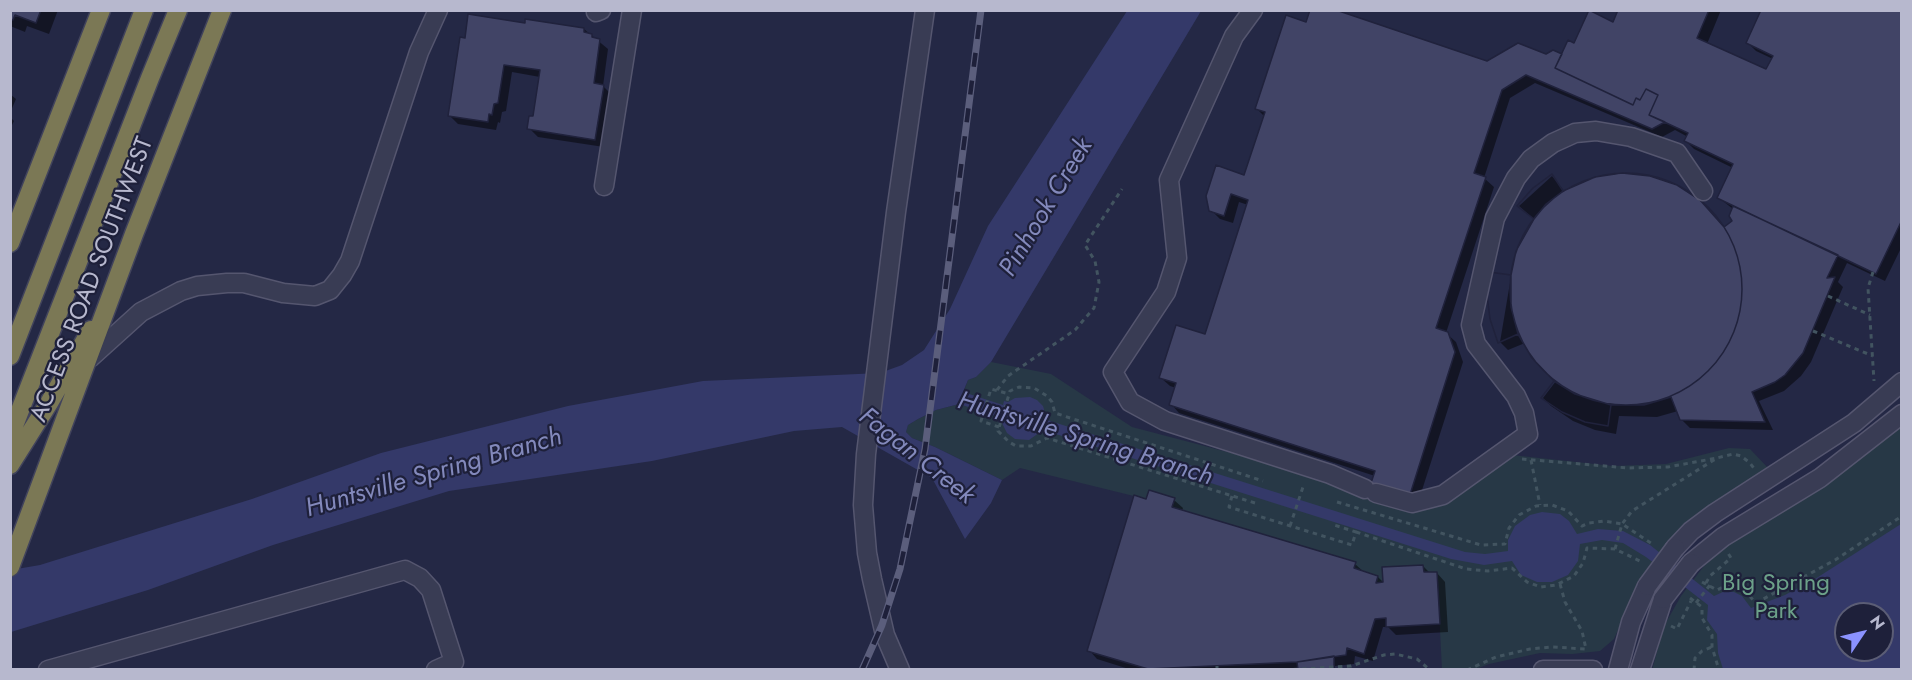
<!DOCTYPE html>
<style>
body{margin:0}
#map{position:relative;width:1912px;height:680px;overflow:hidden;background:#242845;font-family:Jost,sans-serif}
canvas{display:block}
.frame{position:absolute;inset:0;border:12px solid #b7b8ce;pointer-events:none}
.north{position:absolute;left:1834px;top:602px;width:60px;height:60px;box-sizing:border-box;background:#1e203a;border:2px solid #5b5d75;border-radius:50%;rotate:55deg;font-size:16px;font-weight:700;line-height:24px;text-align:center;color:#b7b8ce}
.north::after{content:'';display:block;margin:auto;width:21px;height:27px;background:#8b92ff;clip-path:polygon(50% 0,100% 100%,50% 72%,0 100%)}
</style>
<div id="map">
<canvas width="1912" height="680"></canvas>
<div class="frame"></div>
<div class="north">N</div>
</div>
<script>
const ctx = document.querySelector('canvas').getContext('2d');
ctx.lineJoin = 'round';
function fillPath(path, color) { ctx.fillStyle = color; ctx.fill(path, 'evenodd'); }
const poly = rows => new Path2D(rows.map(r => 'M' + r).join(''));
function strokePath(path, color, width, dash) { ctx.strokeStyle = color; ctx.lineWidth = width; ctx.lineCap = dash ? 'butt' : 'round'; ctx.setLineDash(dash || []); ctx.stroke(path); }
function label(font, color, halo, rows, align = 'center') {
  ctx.font = font + ' Jost,sans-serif'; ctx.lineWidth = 4.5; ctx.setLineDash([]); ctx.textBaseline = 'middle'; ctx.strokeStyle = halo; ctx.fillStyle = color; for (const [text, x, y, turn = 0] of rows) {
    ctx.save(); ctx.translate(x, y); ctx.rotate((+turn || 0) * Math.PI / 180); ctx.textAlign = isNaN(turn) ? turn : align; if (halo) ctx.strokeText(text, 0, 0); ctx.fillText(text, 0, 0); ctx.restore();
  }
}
fillPath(poly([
 [991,362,1051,374,1132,427,1296,470,1387,498,1431,508,1455,498,1497,461,1512,455,1613,466,1666,464,1729,448,1750,449,1770,470,1727,493,1693,519,1655,559,1636,590,1614,639,1600,651,1572,654,1540,653,1489,664,1476,669,1442,670,1437,572,1424,572,1423,565,1383,567,1383,582,1376,583,1378,576,1354,568,1356,562,1172,507,1174,498,1149,490,1146,499,1020,468,1002,480,935,447,912,438,906,432,908,425,918,419,936,410,959,404,968,380,976,377],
 [1901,427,1901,669,1652,670,1664,626,1681,596,1704,566,1731,542,1793,504],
 [1846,614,1882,614,1882,650,1846,650]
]), '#273846');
fillPath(poly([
 [1127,11,1201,11,991,362,976,377,968,380,963,392,1003,405,1004,401,1008,402,1015,398,1030,397,1037,400,1043,406,1047,420,1465,552,1485,554,1508,551,1508,540,1515,526,1530,515,1542,512,1560,514,1569,521,1577,534,1598,529,1623,531,1650,545,1714,596,1725,591,1734,592,1742,596,1751,608,1785,595,1815,579,1901,524,1901,669,1723,669,1718,653,1717,634,1707,620,1708,605,1646,557,1623,543,1602,540,1580,544,1578,561,1568,575,1552,582,1537,582,1521,575,1512,561,1484,565,1451,559,1043,430,1029,440,1015,439,1007,433,1002,423,998,422,999,417,959,404,936,410,918,419,908,425,906,432,912,438,935,447,1002,480,991,503,965,539,932,478,842,427,794,431,652,461,449,491,273,545,148,590,11,632,11,570,40,565,252,499,381,453,568,406,703,381,880,373,902,365,924,350,950,309,988,226],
 [1846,614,1882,614,1882,650,1846,650]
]), '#343969');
fillPath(poly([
 [10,10,58,10,49,34,27,26,25,32,10,26],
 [1616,10,1721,10,1707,44,1767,71,1773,59,1756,51,1748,43,1902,10,1902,246,1885,281,1847,263,1838,282,1843,287,1811,362,1801,376,1784,391,1759,401,1773,430,1690,428,1681,419,1678,411,1657,417,1619,416,1616,434,1595,430,1573,421,1551,406,1543,398,1556,381,1525,343,1508,350,1500,342,1513,265,1523,239,1535,220,1519,206,1552,176,1565,192,1710,211,1725,227,1735,221,1733,209,1719,198,1733,168,1694,149,1686,141,1688,137,1675,130,1662,137,1535,83,1510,98,1484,178,1494,187,1446,333,1456,342,1463,362,1416,509,1375,476,1179,413,1171,404,1176,388,1170,386,1161,378,1206,336,1248,205,1239,202,1233,223,1220,219,1211,210,1245,176,1265,117,1257,109,1307,24,1487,62,1563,56,1574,45,1613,24,1619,12],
 [526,25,584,29,608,49,603,86,612,95,604,147,538,137,529,128,534,117,540,77,512,72,506,111,502,112,500,123,498,122,496,130,458,124,449,115],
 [10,94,16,99,10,113],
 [10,117,14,121,10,129],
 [1174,500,1183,508,1182,511,1355,564,1365,573,1378,577,1385,584,1423,566,1430,573,1437,573,1445,582,1448,632,1396,635,1388,627,1383,627,1373,661,1355,656,1354,664,1335,666,1335,670,1132,670,1097,659,1089,650,1147,501]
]), '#0007');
const building = poly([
 [10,10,41,10,36,23,15,15,13,20,10,20,10,10],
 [1310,10,1336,10,1487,61,1518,43,1546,54,1553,50,1562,54,1555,68,1633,105,1636,98,1640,100,1646,89,1658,95,1649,115,1665,122,1652,129,1526,75,1502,90,1474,173,1486,177,1436,328,1448,332,1455,352,1408,501,1369,489,1375,471,1169,405,1176,383,1159,378,1176,325,1205,334,1248,200,1231,194,1224,216,1209,211,1206,196,1216,165,1244,175,1265,112,1255,109,1286,15,1306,22,1310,10],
 [1589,10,1613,22,1618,10,1709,10,1697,38,1766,69,1773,56,1746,43,1761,10,1902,10,1902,220,1876,274,1717,198,1733,164,1684,141,1688,133,1649,115,1658,95,1646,89,1640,100,1636,98,1633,105,1555,68,1568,40,1574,43,1589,10],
 [468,14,525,23,525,19,584,28,584,32,592,34,592,37,600,39,594,83,604,85,595,140,527,129,529,116,533,116,540,70,504,65,498,103,494,104,492,115,489,114,488,122,448,116,460,37,465,38,468,14],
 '1510 289a116 116 0 1 1 232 0a116 116 0 1 1-232 0Z',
 [1622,173,1650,176,1677,185,1700,200,1724,227,1732,221,1729,216,1733,206,1838,255,1827,278,1835,277,1803,353,1785,375,1775,382,1752,392,1765,422,1680,420,1671,397,1644,405,1611,405,1608,426,1585,422,1562,412,1541,398,1554,381,1532,358,1518,334,1498,343,1490,319,1487,295,1489,272,1511,275,1516,251,1534,219,1517,206,1533,188,1552,174,1563,191,1595,177,1622,173],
 '1510 289a116 116 0 1 1 232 0a116 116 0 1 1-232 0Z',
 [1552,174,1563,191,1546,204,1534,219,1517,206,1533,188,1552,174],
 [1489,272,1511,275,1511,307,1518,334,1498,343,1490,319,1487,295,1489,272],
 [1554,381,1575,394,1611,405,1608,426,1585,422,1562,412,1541,398,1554,381],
 [1149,490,1175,498,1172,507,1356,562,1354,568,1378,576,1376,583,1383,582,1382,567,1423,565,1424,572,1437,572,1440,624,1386,627,1386,618,1375,619,1364,654,1347,648,1346,655,1297,662,1148,669,1087,651,1134,495,1146,499,1149,490],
 [1334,656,1334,670,1298,670,1297,662,1334,656]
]);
fillPath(building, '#414466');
strokePath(building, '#20223c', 1.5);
const minor = poly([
 [1253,10,1234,36,1169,180,1177,258,1166,292,1113,372,1130,402,1165,421,1330,474,1365,489],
 [596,12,601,10],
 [604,186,632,10],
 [90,358,141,312,181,291,197,286,227,283,244,283,283,293,315,296,330,290,342,275,350,261,419,52,438,10],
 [1376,493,1412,503,1443,495,1528,434,1524,413,1516,396,1476,344,1471,325,1495,218,1516,178,1531,159,1553,143,1575,133,1596,131,1631,137,1677,153,1703,191],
 [1675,548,1691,531,1715,513,1854,423,1902,382],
 [1691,563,1723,537,1820,478,1902,414],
 [48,670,405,570,420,578,431,590,454,662,436,670],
 [900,670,885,635,872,579,867,553,863,505,866,454,896,212,925,10],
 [1543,670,1593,670],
 [1618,670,1631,622,1647,586],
 [1640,670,1663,599]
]);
const highway = poly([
 [10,243,101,10],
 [10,356,144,10],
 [10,436,150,78,178,10],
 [10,465,49,403,91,330],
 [10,567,134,234,222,10]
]);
strokePath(minor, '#55566f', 21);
strokePath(highway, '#41435c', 21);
strokePath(poly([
 [1873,272,1868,288,1874,381],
 [1828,296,1870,315],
 [1813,331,1873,356],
 [997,390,1008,376,1075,330,1094,308,1099,282,1095,261,1085,245,1122,189],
 [999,427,981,421,991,389,1009,394],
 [1522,459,1628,468,1668,467,1717,458],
 [1531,460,1540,505],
 [1232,496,1229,507,1352,545,1356,532,1331,524],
 [1337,502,1481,545,1505,544,1509,528,1519,515,1536,506,1552,505,1568,511,1582,526,1589,523,1604,521,1622,524,1654,545],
 [1255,503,1047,438,1031,446,1016,446,1009,442,998,431,1010,391,1019,387,1034,388,1047,396,1052,402,1055,413,1263,481],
 [1290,526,1304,484],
 [1356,532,1466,569,1488,571,1512,568,1527,582,1541,587,1556,585,1574,576,1583,563,1587,548,1615,549,1642,562],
 [1615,549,1622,524,1632,511,1717,458,1733,454,1741,456,1750,463,1755,470],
 [1702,582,1717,590,1725,586,1743,589,1756,603,1835,560,1902,516],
 [1706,583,1710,576,1731,558,1728,553],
 [1690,598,1702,607,1702,618,1712,635,1712,647,1719,670],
 [1696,603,1710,585],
 [1671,626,1677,629,1691,601],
 [1217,666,1217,670],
 [1284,670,1351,666,1384,655,1395,654,1417,659,1430,670],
 [1467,670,1496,657,1530,649,1552,647,1586,649,1582,631,1565,602,1560,584],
 [1694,670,1695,658,1702,651,1712,647]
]), '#425460', 3, [4.5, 4.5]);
strokePath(minor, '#393c54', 18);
strokePath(highway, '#7b7855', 18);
const rail = poly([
 [862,670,882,625,900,569,925,449,981,10]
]);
strokePath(rail, '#5b5e7c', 7);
strokePath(rail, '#1e203a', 4.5, [14]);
const minorBridge = poly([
 [1647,586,1675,548],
 [1663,599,1691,563]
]);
strokePath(minorBridge, '#55566f', 21, []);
strokePath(minorBridge, '#393c54', 18);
label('24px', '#b7b8ce', '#1e203a', [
 ["ACCESS ROAD SOUTHWEST",93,280,-69]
]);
label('24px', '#6ca189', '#1e203a', [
 ["Big Spring",1776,584],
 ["Park",1776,612]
]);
label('italic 26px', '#8389bc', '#1e203a', [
 ["Pinhook Creek",1047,208,-59],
 ["Huntsville Spring Branch",1085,440,17],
 ["Fagan Creek",916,457,38],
 ["Huntsville Spring Branch",434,474,-16]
]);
</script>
